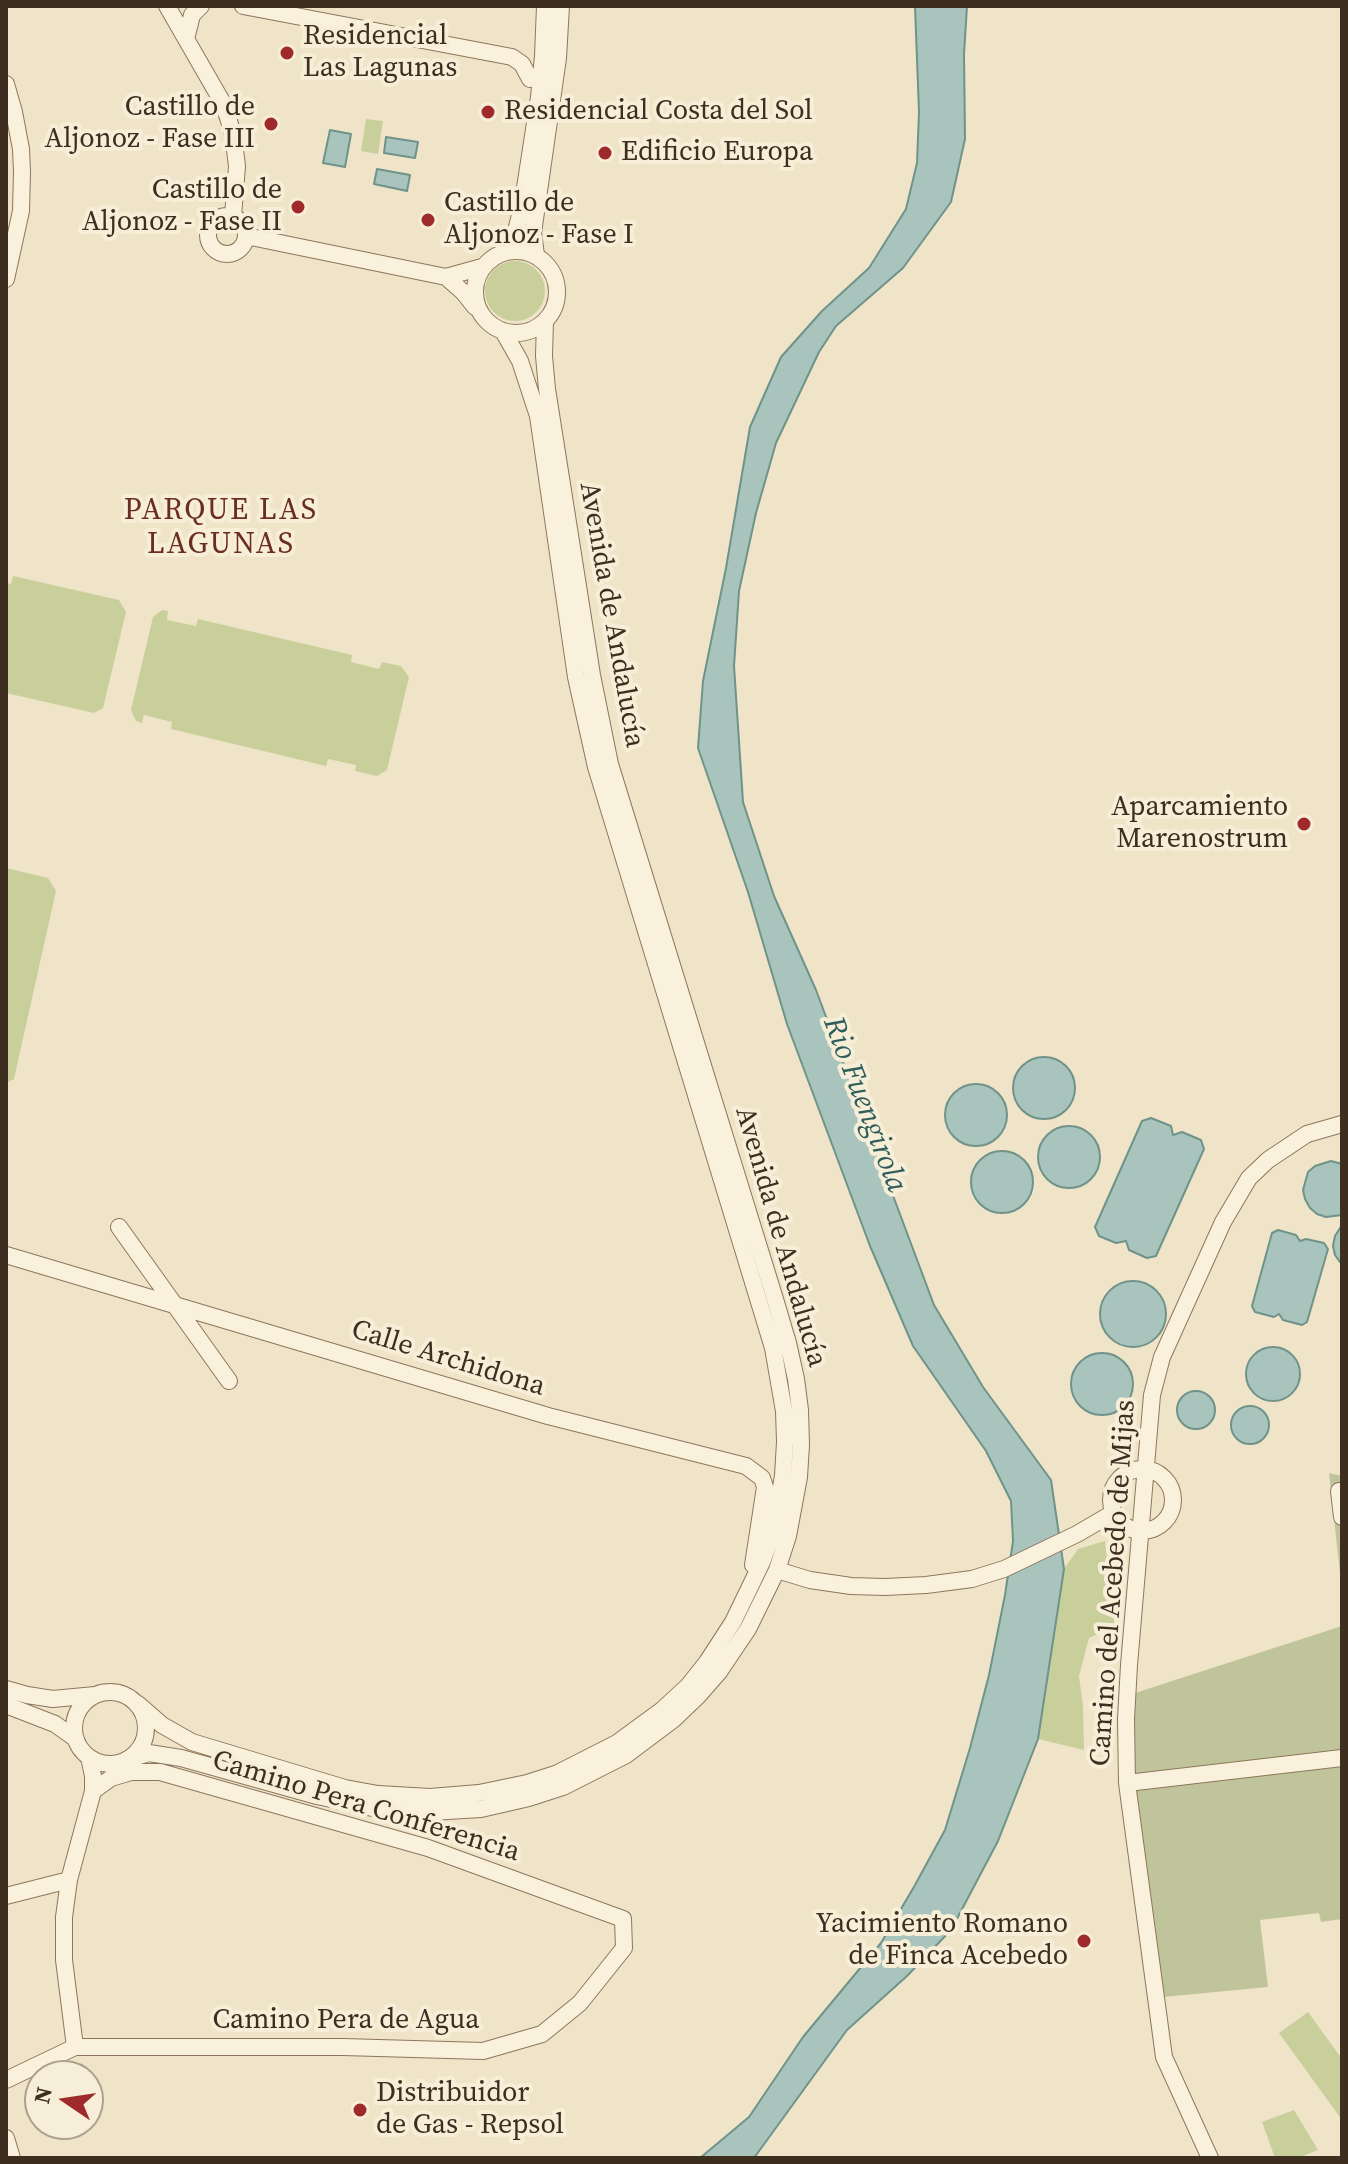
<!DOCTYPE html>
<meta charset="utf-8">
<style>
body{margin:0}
#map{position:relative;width:1348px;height:2164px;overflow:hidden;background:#f0e4c8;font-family:"Source Serif 4",serif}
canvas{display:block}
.frame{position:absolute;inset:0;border:8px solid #3d2e20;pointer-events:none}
.north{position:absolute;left:24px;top:2060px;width:80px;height:80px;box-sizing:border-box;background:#f7eed8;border:2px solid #ada18e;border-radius:50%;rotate:283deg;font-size:22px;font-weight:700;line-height:32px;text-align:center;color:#3d2e20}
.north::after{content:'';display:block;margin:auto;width:28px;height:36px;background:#9e2a2b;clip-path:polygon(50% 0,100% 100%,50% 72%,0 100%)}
</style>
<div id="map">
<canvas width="1348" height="2164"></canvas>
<div class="frame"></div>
<div class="north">N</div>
</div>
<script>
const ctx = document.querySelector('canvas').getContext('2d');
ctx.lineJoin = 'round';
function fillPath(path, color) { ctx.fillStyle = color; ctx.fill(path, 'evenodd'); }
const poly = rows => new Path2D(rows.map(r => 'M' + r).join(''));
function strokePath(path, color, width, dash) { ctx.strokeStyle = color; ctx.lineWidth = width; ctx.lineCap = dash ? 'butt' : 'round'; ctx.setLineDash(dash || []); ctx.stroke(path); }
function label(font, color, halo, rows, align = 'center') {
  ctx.font = font + ' "Source Serif 4",serif'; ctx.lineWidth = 8; ctx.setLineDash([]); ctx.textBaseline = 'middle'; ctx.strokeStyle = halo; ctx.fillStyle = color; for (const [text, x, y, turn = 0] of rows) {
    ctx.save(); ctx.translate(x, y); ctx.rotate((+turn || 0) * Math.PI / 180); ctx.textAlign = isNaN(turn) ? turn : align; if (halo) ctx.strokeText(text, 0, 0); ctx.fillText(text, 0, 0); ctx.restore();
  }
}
fillPath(poly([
 [366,119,383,121,378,154,361,151],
 '485 291a30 30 0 1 1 60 0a30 30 0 1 1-60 0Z',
 [13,576,119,600,126,612,103,708,94,713,6,693,6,583,11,584],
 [162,610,168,611,167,620,196,626,198,619,352,655,351,662,379,669,382,662,401,666,409,677,387,770,377,776,355,771,356,765,328,759,326,766,171,729,172,722,144,715,142,723,136,721,131,710,153,617],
 [6,868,48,878,56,891,14,1079,6,1083],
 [1105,1541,1115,1627,1089,1638,1079,1676,1083,1706,1084,1750,1038,1739,1064,1569,1078,1549],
 [1308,2012,1342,2059,1342,2120,1279,2033],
 [1294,2110,1318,2150,1298,2158,1275,2158,1262,2122]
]), '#c9cf9b');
fillPath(poly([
 [1329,1473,1342,1476,1342,1591],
 [1342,1626,1342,1919,1321,1922,1319,1913,1260,1920,1268,1987,1163,1997,1155,1926,1133,1780,1135,1693]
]), '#bfc49a');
const water = poly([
 [915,6,967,6,964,54,965,139,951,202,903,268,836,326,819,352,776,443,756,513,739,591,734,666,743,802,774,896,816,990,934,1305,983,1387,1051,1480,1064,1569,1038,1739,998,1841,951,1930,907,1976,847,2030,754,2158,700,2158,749,2117,803,2037,881,1943,915,1885,945,1830,970,1748,989,1675,1005,1595,1013,1541,1011,1501,986,1451,913,1346,870,1246,787,1024,748,892,698,748,703,681,726,568,750,427,781,357,822,311,869,268,906,209,917,163,919,112,915,6],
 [330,130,351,134,345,167,323,163,330,130],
 [386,137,418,142,415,158,384,153,386,137],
 [377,169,410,175,407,191,374,184,377,169],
 '1013 1088a31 31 0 1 1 62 0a31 31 0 1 1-62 0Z',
 '945 1115a31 31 0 1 1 62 0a31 31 0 1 1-62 0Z',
 [1151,1118,1171,1126,1173,1135,1182,1132,1201,1140,1204,1149,1156,1256,1147,1258,1129,1250,1126,1241,1116,1243,1099,1236,1095,1227,1142,1121,1151,1118],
 '1038 1157a31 31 0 1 1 62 0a31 31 0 1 1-62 0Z',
 '971 1182a31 31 0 1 1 62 0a31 31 0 1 1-62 0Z',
 [1331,1161,1342,1164,1342,1215,1326,1217,1317,1214,1310,1208,1305,1199,1303,1190,1308,1172,1315,1166,1331,1161],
 [1342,1225,1342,1265,1335,1255,1333,1246,1335,1236,1342,1225],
 [1278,1230,1296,1235,1300,1241,1306,1239,1324,1243,1328,1249,1307,1322,1302,1325,1283,1320,1279,1314,1274,1317,1255,1312,1252,1306,1272,1233,1278,1230],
 '1100 1314a33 33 0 1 1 66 0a33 33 0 1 1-66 0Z',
 '1246 1374a27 27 0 1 1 54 0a27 27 0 1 1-54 0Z',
 '1071 1384a31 31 0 1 1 62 0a31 31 0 1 1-62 0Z',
 '1177 1410a19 19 0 1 1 38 0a19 19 0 1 1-38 0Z',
 '1231 1425a19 19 0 1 1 38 0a19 19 0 1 1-38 0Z'
]);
fillPath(water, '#a9c4bc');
strokePath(water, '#6f938a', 2);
const minor = poly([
 [167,6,224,105,233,134,237,166,233,216],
 [243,6,512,57,522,64,530,79],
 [186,39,192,15,201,6],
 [6,84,14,112,21,149,22,172,21,211,6,279],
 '208 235a19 19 0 1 1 38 0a19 19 0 1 1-38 0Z',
 [246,236,446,277],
 '475 292a41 41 0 1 1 82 0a41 41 0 1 1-82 0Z',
 [507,251,516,231,522,207,539,97,543,56,545,6],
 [536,255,533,233,558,58,561,6],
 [475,307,463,292,446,277,482,267],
 [119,1227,229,1381],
 [6,1255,548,1416,746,1466,762,1478,765,1487,753,1565],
 '1111 1500a31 31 0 1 1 62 0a31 31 0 1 1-62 0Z',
 [1339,1491,1342,1517],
 [777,1570,810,1580,851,1586,885,1587,926,1585,972,1579,1004,1569,1077,1534,1113,1513],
 [6,1689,27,1695,53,1699,95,1695],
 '74 1728a36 36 0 1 1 72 0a36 36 0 1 1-72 0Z',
 [138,1704,162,1725,192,1742,345,1788,378,1794,430,1797,479,1793,527,1783,558,1773,617,1743,662,1710,688,1686,707,1662,733,1622,762,1562,773,1532,783,1476,785,1442,784,1411,773,1348,596,767,576,677,538,416,520,361,503,331],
 [6,1705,55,1724,76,1739],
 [129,1759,149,1753,181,1758,317,1796,377,1809,431,1812,481,1809,529,1798,563,1787,626,1755,674,1719,698,1696,719,1672,748,1629,777,1570,788,1536,799,1477,801,1445,800,1410,796,1379,788,1343,775,1299,610,764,592,675,547,389,544,356,545,321],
 [1127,1783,1342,1758],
 [6,1896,69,1880],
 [75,2047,64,1960,64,1917,69,1880,93,1791,93,1776,89,1757],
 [6,2080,75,2047,343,2047,483,2051,542,2034,580,2003,624,1948,623,1919,428,1848,160,1772,131,1772,111,1778,93,1791],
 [6,2138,12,2158],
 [1210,2158,1164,2057,1127,1783,1126,1719,1129,1665,1152,1395,1162,1357,1223,1222,1249,1178,1268,1160,1307,1134,1342,1124]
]);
strokePath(minor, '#8d765c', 18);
strokePath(minor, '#faf1dc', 16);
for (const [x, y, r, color] of [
 [287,53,8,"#9e2a2b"],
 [488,112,8,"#9e2a2b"],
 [271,124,8,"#9e2a2b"],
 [605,153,8,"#9e2a2b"],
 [298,207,8,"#9e2a2b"],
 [428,220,8,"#9e2a2b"],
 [1304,824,8,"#9e2a2b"],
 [1084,1941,8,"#9e2a2b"],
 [360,2110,8,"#9e2a2b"]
]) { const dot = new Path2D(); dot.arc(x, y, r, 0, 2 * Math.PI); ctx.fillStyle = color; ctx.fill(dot); strokePath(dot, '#f7eed8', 3); }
label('28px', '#3d2e20', '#f7eed8', [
 ["Residencial",303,37],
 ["Las Lagunas",303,69],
 ["Castillo de",255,108,"right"],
 ["Aljonoz - Fase III",255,140,"right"],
 ["Residencial Costa del Sol",504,112],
 ["Edificio Europa",621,153],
 ["Castillo de",282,191,"right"],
 ["Aljonoz - Fase II",282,223,"right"],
 ["Castillo de",444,204],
 ["Aljonoz - Fase I",444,236],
 ["Aparcamiento",1288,808,"right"],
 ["Marenostrum",1288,840,"right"],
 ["Yacimiento Romano",1068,1925,"right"],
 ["de Finca Acebedo",1068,1957,"right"],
 ["Distribuidor",376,2094],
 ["de Gas - Repsol",376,2126]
], 'left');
label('28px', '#3d2e20', '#f7eed8', [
 ["Avenida de Andalucía",611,615,80],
 ["Avenida de Andalucía",780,1237,74],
 ["Calle Archidona",448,1359,17],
 ["Camino del Acebedo de Mijas",1114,1583,-86],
 ["Camino Pera Conferencia",366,1807,17],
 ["Camino Pera de Agua",346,2021]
]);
ctx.letterSpacing = '2px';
label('30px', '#6b2e1e', '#f7eed8', [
 ["PARQUE LAS",221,511],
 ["LAGUNAS",221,545]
]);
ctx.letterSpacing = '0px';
label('italic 30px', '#2f5d5a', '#f7eed8', [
 ["Rio Fuengirola",864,1105,69]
]);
</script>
